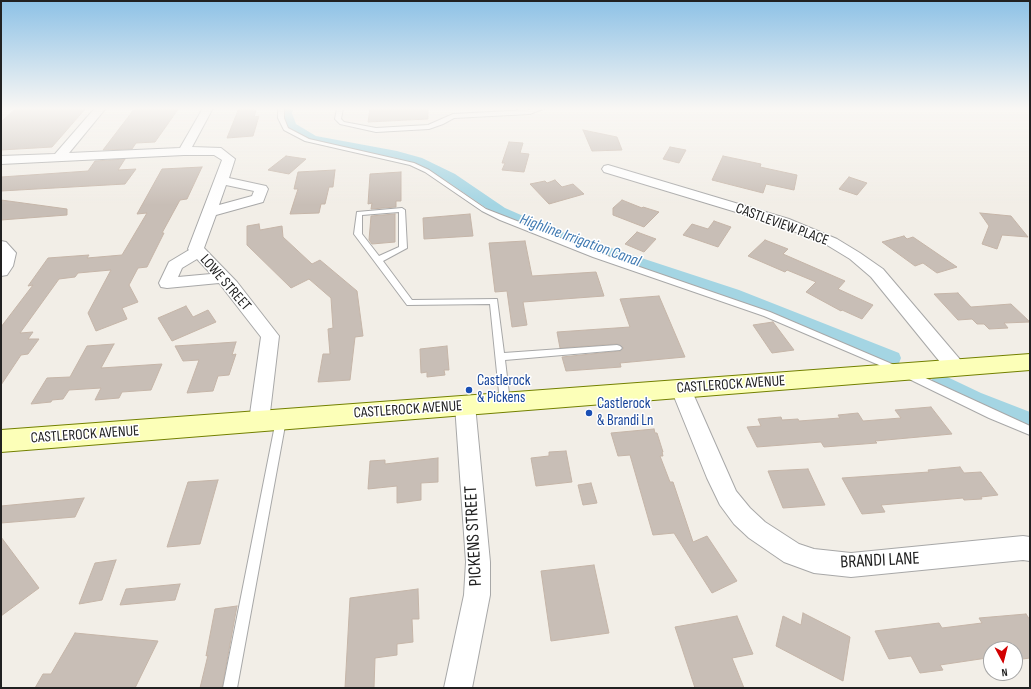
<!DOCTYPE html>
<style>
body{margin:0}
#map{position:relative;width:1031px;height:689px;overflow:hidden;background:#f2eee7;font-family:"Sofia Sans Condensed",sans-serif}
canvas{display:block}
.frame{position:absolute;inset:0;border:2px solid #212121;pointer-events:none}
.north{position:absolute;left:983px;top:641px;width:40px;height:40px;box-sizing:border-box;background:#fff;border:1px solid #a6a6a6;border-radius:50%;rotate:173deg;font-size:11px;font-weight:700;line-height:16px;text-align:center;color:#212121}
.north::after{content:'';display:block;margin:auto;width:14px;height:18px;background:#d20001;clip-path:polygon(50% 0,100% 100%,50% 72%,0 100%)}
</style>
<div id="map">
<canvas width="1031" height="689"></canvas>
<div class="frame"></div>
<div class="north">N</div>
</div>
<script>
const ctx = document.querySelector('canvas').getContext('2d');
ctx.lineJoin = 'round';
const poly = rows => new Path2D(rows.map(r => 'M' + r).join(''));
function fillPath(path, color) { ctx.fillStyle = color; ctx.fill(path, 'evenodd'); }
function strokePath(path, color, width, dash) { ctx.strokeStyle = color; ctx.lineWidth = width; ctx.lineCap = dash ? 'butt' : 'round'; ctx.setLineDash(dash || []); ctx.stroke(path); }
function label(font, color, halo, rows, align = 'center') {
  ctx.font = font + ' "Sofia Sans Condensed",sans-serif'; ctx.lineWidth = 3; ctx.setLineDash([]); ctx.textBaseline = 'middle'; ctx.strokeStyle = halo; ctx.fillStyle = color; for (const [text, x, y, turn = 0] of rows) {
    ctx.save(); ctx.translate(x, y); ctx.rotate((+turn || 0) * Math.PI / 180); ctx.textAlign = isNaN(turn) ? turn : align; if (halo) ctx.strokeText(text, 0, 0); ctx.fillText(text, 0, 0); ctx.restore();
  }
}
fillPath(poly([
 [283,108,293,108,292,113,296,124,316,136,397,151,422,158,455,174,505,208,553,229,739,290,899,353,901,358,899,363,892,365,885,363,727,298,543,235,495,214,445,180,414,164,395,158,308,140,295,134,287,128,282,113,283,108],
 [941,374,981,393,1030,412,1030,429,967,403,934,386,931,381,934,376,941,374]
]), '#a4d5e3');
const building = poly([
 [16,108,86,108,52,147,1,150,1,122,16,108],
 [135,108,179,108,155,142,136,143,132,149,103,150,135,108],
 [239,108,254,108,253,111,256,111,254,117,259,116,253,136,227,138,239,108],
 [370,108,428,108,428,119,368,122,370,108],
 [583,130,617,137,622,150,592,151,583,130],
 [509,142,523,143,520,153,529,154,524,172,502,170,505,163,502,163,509,142],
 [670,147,686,150,679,163,663,159,670,147],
 [286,156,306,159,289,174,268,170,286,156],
 [723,156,761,164,760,167,797,175,794,190,766,184,763,193,712,180,723,156],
 [125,159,118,170,136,169,125,184,1,191,1,177,88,171,95,161,125,159],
 [202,167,187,199,180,200,162,233,164,233,147,267,138,268,129,285,138,302,122,308,127,319,96,331,88,313,111,270,78,273,75,277,59,279,20,333,33,332,28,339,39,339,28,354,21,355,1,385,1,327,33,285,28,286,48,258,89,255,87,258,122,255,147,213,137,214,162,169,202,167],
 [335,170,333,187,329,187,325,204,321,204,319,213,290,214,298,189,294,189,298,172,335,170],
 [401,172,401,201,396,201,396,207,371,209,372,203,368,204,370,174,401,172],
 [849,177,867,183,857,195,839,189,849,177],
 [555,180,562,187,573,184,584,194,549,204,530,184,545,181,547,183,555,180],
 [1,200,67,209,67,215,1,220,1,200],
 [622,200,642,208,643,207,659,212,644,227,613,215,613,208,622,200],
 [980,213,1011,216,1028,237,1002,235,997,249,982,244,989,226,980,213],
 [395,214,395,242,372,244,369,240,371,216,395,214],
 [470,214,473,236,424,239,423,218,470,214],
 [714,221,731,227,718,247,683,235,692,224,708,229,714,221],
 [259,224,260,230,282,226,283,237,312,264,320,260,357,291,363,336,355,337,350,380,318,382,323,354,330,354,328,329,333,328,331,298,309,279,291,288,247,245,247,226,259,224],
 [637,232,656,239,644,252,625,244,637,232],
 [904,236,907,239,913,237,957,267,937,273,923,263,915,266,882,242,904,236],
 [765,240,788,249,783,254,845,281,838,289,873,305,862,319,842,310,841,311,806,292,816,282,787,270,785,272,748,256,765,240],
 [525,241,532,276,596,272,604,296,523,302,527,325,512,327,507,291,495,292,489,243,525,241],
 [958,293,971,307,1011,304,1030,322,1004,323,1008,328,989,329,984,324,977,324,972,319,958,320,934,294,958,293],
 [659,296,685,357,620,363,621,367,566,371,562,357,620,351,624,348,617,344,560,348,557,332,630,327,620,299,659,296],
 [186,306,193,317,208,310,216,322,172,341,158,318,186,306],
 [773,322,794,350,772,353,753,325,773,322],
 [236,342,232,355,236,354,229,375,218,376,213,391,187,393,199,360,183,361,175,346,236,342],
 [114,344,101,368,162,364,151,390,122,392,119,398,95,400,101,388,69,390,63,399,52,400,51,402,31,404,47,378,70,377,87,346,114,344],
 [447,346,449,370,444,370,445,375,427,377,427,372,421,373,420,349,447,346],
 [931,407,952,434,875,441,877,443,824,447,821,442,757,447,747,427,761,426,758,419,781,417,782,420,798,419,799,421,840,418,838,415,858,413,863,421,901,418,895,410,931,407],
 [654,429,655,433,657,433,663,452,662,452,663,456,660,456,670,482,673,482,693,542,707,536,737,581,712,593,674,533,653,535,630,455,618,456,611,433,654,429],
 [566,451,572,482,536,486,531,458,549,456,549,452,566,451],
 [438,458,438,482,421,483,421,500,397,503,397,486,368,489,370,461,385,460,385,464,438,458],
 [960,467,964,473,981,472,998,495,981,497,982,499,964,500,963,498,881,505,885,512,862,514,842,478,929,472,928,470,960,467],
 [808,469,825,505,783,508,768,471,808,469],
 [218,480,200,544,167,547,188,482,218,480],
 [591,483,597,503,583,505,578,485,591,483],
 [84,498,75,517,1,523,1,506,84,498],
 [1,537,39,588,1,616,1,537],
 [116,560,102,600,79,604,95,563,116,560],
 [594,565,609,633,551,641,541,571,594,565],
 [180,584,175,600,120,605,126,589,180,584],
 [418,589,419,619,412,619,413,642,397,644,397,655,375,658,374,688,345,688,350,598,418,589],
 [237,606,222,688,200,688,208,655,206,656,215,609,237,606],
 [803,613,850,637,843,681,776,646,783,616,801,625,803,613],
 [1026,614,1030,620,1030,658,1015,660,1015,649,991,649,991,662,989,662,987,658,940,665,943,670,920,673,911,656,889,659,875,631,939,623,942,628,982,623,979,618,1026,614],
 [737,616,753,654,732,658,744,688,695,688,675,627,737,616],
 [75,633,158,641,135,688,35,688,43,674,51,674,75,633]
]);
fillPath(building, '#c8beb6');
strokePath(building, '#c5b5a8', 1);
const lane = poly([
 [278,108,284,108,284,118,288,128,309,139,414,163,429,170,486,209,599,253,770,312,899,367,901,369,899,371,893,371,764,316,593,257,500,220,482,211,425,172,410,165,305,141,284,130,278,118,278,108],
 [337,108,343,108,341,119,344,122,376,128,428,125,453,114,529,110,536,108,545,108,530,114,454,118,443,124,429,129,376,132,340,124,335,119,337,108],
 [402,208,405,210,407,248,383,261,412,300,497,299,504,353,617,345,620,346,622,348,620,350,505,360,510,402,508,405,505,406,502,405,500,402,490,304,407,305,354,234,357,212,402,208],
 [399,212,399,247,379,256,362,234,362,215,399,212],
 [908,370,1030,426,1030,435,989,418,905,377,903,374,905,371,908,370],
 [281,416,285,417,286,420,237,688,223,688,276,420,277,417,281,416]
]);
const street = poly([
 [95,108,106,108,69,153,180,148,203,108,213,108,192,147,221,148,235,159,229,178,266,186,268,189,263,202,216,215,204,248,237,282,279,336,269,421,266,427,259,429,252,427,249,421,261,337,219,283,167,288,161,287,159,283,169,262,189,250,188,249,222,160,214,155,184,155,1,164,1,156,55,154,95,108],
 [226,185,254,191,252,196,219,205,226,185],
 [197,259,211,274,178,277,182,268,197,259],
 [608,165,789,219,837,239,860,253,883,269,963,363,965,368,963,373,956,375,949,373,871,277,850,259,827,245,779,225,604,172,602,169,604,166,608,165],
 [1,241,6,242,16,253,13,266,7,275,1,276,1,241],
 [681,382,688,384,691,389,736,491,750,508,765,522,799,544,814,549,851,553,1023,536,1030,537,1030,561,1023,560,851,577,814,573,784,562,749,538,734,524,720,505,707,478,671,389,674,384,681,382],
 [465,397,472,399,475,405,490,562,490,595,472,688,444,688,464,595,466,562,455,405,458,399,465,397]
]);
const secondary = poly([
 [1030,354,1030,370,1,452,1,430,1030,354]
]);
strokePath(lane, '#a8a8a8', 2);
strokePath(street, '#a8a8a8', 2);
strokePath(secondary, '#738000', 2);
fillPath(lane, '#fff');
fillPath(street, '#fff');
fillPath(secondary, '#fcffb8');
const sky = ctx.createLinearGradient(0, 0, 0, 205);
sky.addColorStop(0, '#8dc1e6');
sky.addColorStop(0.53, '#f9f7f4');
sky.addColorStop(1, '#f9f7f400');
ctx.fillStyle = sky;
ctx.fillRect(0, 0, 1031, 205);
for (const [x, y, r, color] of [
 [469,390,4,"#1a4fb4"],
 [589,413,4,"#1a4fb4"]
]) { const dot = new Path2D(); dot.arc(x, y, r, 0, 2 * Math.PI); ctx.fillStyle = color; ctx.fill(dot); strokePath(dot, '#fff', 1.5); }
label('15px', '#212121', '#fff', [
 ["CASTLEVIEW PLACE",782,225,20],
 ["LOWE STREET",225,283,49],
 ["CASTLEROCK AVENUE",731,385,-4],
 ["CASTLEROCK AVENUE",408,410,-4],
 ["CASTLEROCK AVENUE",85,435,-4]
]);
label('15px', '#164399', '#fff', [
 ["Castlerock",477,381],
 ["& Pickens",477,398],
 ["Castlerock",597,404],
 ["& Brandi Ln",597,421]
], 'left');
label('italic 16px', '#407ab2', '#fff', [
 ["Highline Irrigation Canal",580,241,20]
]);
label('18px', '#212121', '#fff', [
 ["PICKENS STREET",474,536,-93],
 ["BRANDI LANE",880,561,-3]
]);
</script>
